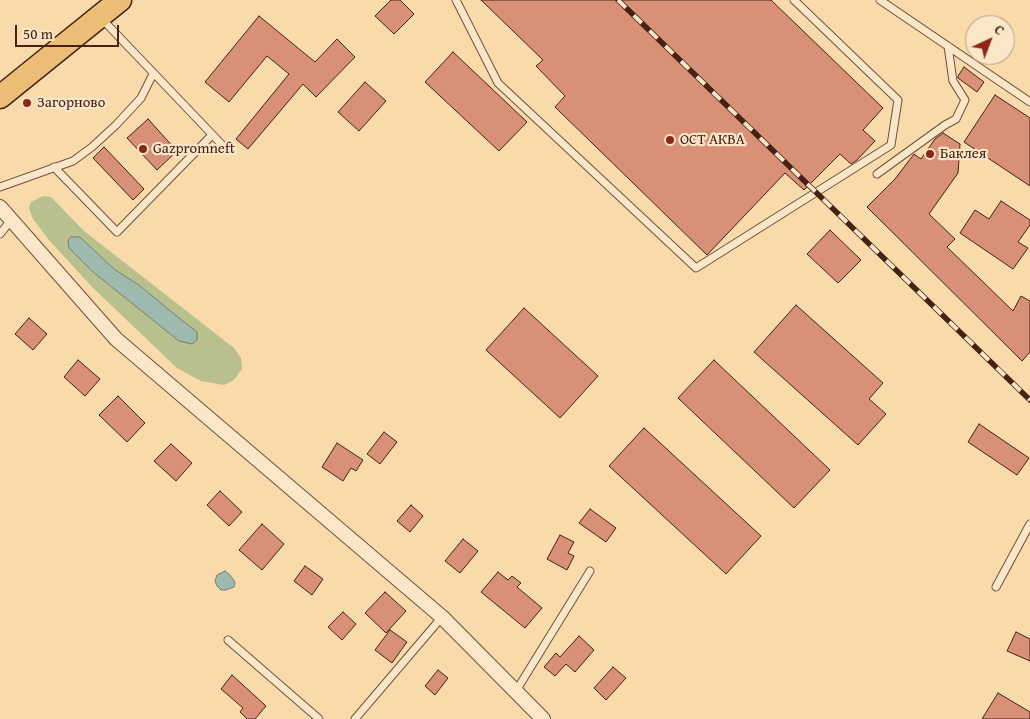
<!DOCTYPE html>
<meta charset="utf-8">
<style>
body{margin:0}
#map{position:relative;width:1030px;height:719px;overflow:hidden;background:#f9daab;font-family:"Gentium Book Plus",serif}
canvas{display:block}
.north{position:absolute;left:965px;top:15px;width:50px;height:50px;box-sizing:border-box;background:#fbe7c8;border:1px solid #b29880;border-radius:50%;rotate:43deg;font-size:14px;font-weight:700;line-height:20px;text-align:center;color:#442214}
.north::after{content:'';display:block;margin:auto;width:18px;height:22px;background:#8f2418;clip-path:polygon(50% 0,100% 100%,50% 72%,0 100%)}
.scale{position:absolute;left:15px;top:25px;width:104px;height:22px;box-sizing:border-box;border:2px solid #442214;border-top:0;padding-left:6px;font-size:15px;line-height:18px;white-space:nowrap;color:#442214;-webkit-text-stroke:4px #fbe7c8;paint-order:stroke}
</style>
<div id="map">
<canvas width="1030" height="719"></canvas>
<div class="north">С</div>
<div class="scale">50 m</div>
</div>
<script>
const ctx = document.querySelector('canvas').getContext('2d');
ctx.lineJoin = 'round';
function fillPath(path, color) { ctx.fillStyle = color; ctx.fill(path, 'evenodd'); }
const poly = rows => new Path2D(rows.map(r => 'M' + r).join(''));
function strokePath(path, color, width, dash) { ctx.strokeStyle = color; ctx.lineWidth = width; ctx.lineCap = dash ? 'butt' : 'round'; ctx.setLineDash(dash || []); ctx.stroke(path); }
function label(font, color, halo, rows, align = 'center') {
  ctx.font = font + ' "Gentium Book Plus",serif'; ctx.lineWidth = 4.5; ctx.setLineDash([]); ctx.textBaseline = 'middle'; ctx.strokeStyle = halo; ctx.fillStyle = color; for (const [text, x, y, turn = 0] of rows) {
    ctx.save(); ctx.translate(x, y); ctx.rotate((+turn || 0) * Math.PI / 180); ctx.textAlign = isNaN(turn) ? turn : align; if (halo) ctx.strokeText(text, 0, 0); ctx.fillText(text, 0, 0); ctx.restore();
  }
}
fillPath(poly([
 [43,196,51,197,84,231,234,348,241,358,242,369,234,380,224,385,201,381,177,368,92,287,49,240,33,219,29,208,31,202],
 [69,248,114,269,139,285,174,314,179,341,93,272]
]), '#b8c18d');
const water = poly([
 [71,237,80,237,114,269,139,285,174,314,197,332,197,340,192,344,179,341,93,272,69,248,68,240,71,237],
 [225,571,230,575,235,582,234,587,226,590,221,590,217,586,215,581,217,575,225,571]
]);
fillPath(water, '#9ebaae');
strokePath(water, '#7a7d70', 1);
const building = poly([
 [391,0,400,0,414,14,394,34,375,16,391,0],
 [481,0,771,0,883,108,863,130,875,141,857,160,851,164,840,154,804,190,785,173,707,255,555,107,565,96,536,66,543,60,481,0],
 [259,16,315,62,337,39,355,57,316,97,303,84,248,149,236,139,289,74,267,56,229,102,205,82,259,16],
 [453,52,527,122,499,151,425,82,453,52],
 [964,67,984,82,977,92,958,78,958,76,964,67],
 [365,82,386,101,359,131,338,112,365,82],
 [995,95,1030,118,1030,186,964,142,995,95],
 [148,119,177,151,157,170,127,138,148,119],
 [943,133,960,144,958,173,929,214,955,239,947,247,1013,311,1021,296,1030,301,1030,352,1022,361,867,207,895,179,914,154,921,159,935,139,943,133],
 [104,147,144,189,133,200,93,158,104,147],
 [1001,201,1030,220,1030,225,1018,242,1028,248,1013,269,960,233,975,210,989,219,1001,201],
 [830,230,861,260,838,283,807,254,830,230],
 [796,305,883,383,869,399,886,414,858,445,754,352,796,305],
 [524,308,598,376,560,418,486,350,524,308],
 [29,318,47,334,33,350,15,334,29,318],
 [78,360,100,379,85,396,64,377,78,360],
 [714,360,830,470,794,508,678,398,714,360],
 [118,396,145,423,127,442,99,415,118,396],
 [979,424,1029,458,1017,475,968,442,979,424],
 [644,428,761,536,726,574,609,466,644,428],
 [384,432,397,442,380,464,367,454,384,432],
 [337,443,363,460,356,471,351,468,343,481,322,467,337,443],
 [171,444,192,463,176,481,154,461,171,444],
 [220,491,242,512,229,526,207,505,220,491],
 [411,505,423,516,410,532,397,521,411,505],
 [590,509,616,528,606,542,579,523,590,509],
 [262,524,284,544,262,570,239,550,262,524],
 [560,535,574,542,568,553,574,556,567,570,547,559,560,535],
 [463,539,478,551,460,573,445,561,463,539],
 [305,566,323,579,312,595,294,581,305,566],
 [498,572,508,580,512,576,521,583,517,587,542,608,525,628,481,592,498,572],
 [385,592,406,611,386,633,365,613,385,592],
 [343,612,356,624,342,640,328,627,343,612],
 [390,630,407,642,392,663,375,650,390,630],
 [1016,632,1030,639,1030,661,1007,651,1016,632],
 [579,636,594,650,575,672,566,664,555,676,544,667,556,653,560,657,579,636],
 [613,667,626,678,606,700,594,688,613,667],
 [438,670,448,678,435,695,425,686,438,670],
 [232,675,266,706,255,719,247,719,240,712,243,708,221,689,232,675],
 [998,693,1030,712,1030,719,982,719,998,693]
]);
fillPath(building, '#d89076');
strokePath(building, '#442214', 1);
const lane = poly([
 [456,0,498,83,696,268,891,145,898,100,794,0],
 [880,0,1030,102],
 [102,19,227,150],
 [54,167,117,232,212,135],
 [877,174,945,125,956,119,965,100,953,81,948,46],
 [0,187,73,161,92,147,116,125,141,98,153,74],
 [0,234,11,220],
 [996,587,1030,524],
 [228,640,319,719],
 [516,691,590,571],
 [355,719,442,617]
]);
const street = poly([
 [0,207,116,339,442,617,543,719]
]);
const primary = poly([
 [0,97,120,0]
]);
strokePath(lane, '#71503a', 9);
strokePath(street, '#71503a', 16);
strokePath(primary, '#442214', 25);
strokePath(lane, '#fbe7c8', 7);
strokePath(street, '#fbe7c8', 14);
strokePath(primary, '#ecbd76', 22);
const rail = poly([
 [618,0,1030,400]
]);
strokePath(rail, '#442214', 5.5);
strokePath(rail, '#fbe7c8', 4, [11]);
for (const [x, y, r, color] of [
 [27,103,5,"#8f2418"],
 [670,140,5,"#8f2418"],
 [143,149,5,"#8f2418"],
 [930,154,5,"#8f2418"]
]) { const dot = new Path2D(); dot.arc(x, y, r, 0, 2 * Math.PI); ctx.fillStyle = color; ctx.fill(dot); strokePath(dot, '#fbe7c8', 2); }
label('15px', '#442214', '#fbe7c8', [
 ["Загорново",37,103],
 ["ОСТ АКВА",680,140],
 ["Gazpromneft",153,149],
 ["Баклея",940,154]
], 'left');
</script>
